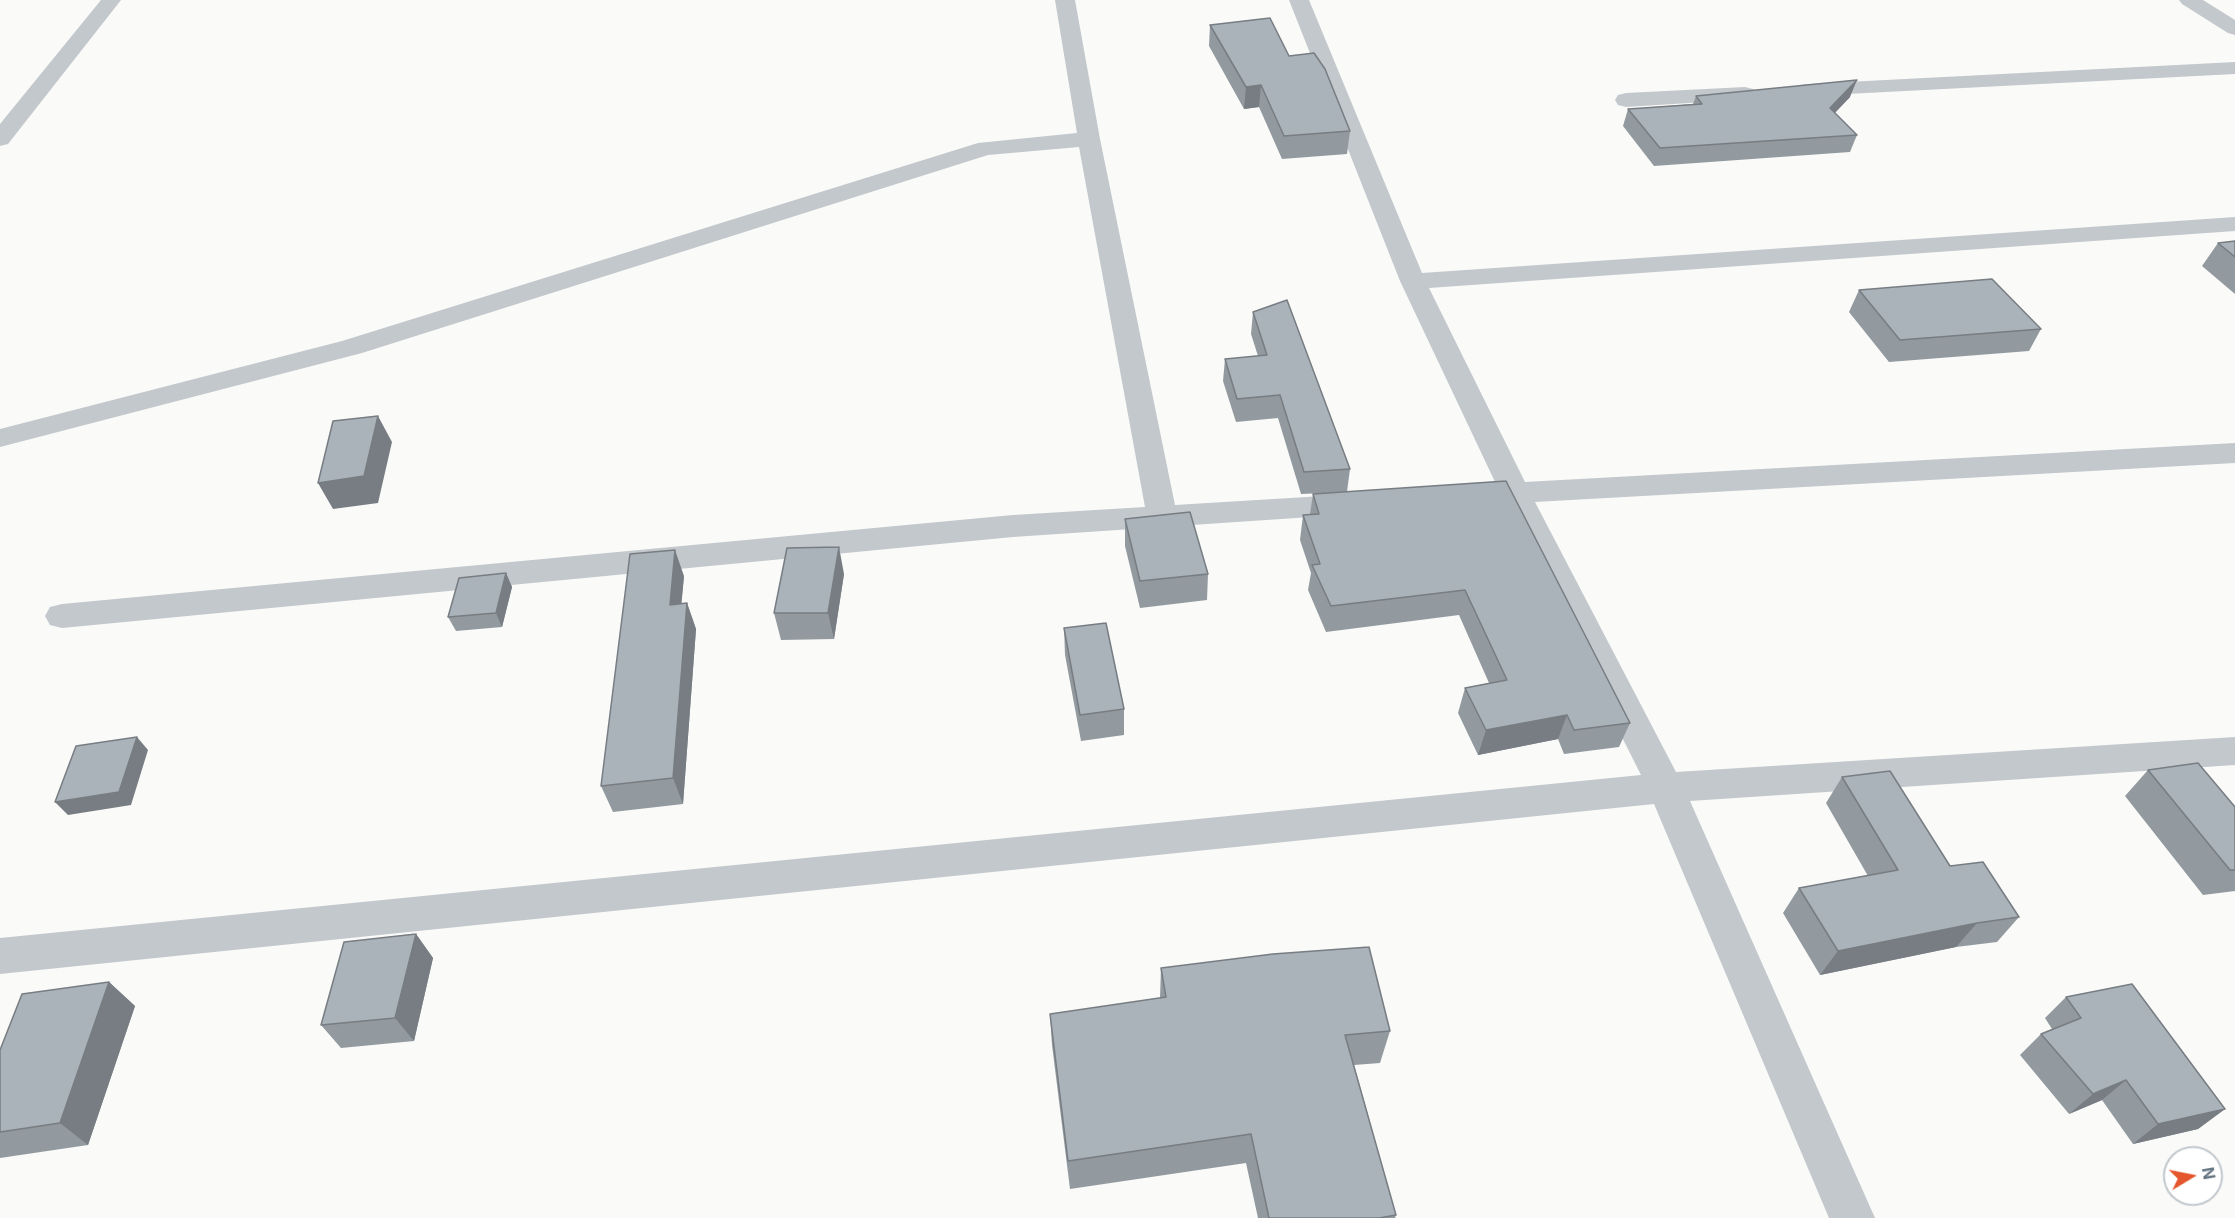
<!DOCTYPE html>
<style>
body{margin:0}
#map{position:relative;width:2235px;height:1218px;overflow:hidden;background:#fafaf8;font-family:Inter,sans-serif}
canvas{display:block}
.north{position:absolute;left:2163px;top:1146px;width:60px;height:60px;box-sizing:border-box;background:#fff;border:2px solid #c1c8cd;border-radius:50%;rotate:80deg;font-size:16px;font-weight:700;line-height:24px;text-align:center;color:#657683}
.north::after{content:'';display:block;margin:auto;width:21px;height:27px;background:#e4572e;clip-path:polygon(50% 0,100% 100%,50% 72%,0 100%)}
</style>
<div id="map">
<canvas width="2235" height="1218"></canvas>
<div class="north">N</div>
</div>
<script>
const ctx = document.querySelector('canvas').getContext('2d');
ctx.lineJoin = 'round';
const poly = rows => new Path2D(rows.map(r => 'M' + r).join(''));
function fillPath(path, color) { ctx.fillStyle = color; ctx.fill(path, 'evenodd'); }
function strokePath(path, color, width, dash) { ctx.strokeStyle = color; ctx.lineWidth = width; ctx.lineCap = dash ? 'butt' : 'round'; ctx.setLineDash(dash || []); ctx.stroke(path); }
fillPath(poly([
 [101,0,121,0,8,144,0,146,0,124,101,0],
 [1055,0,1075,0,1100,139,1175,505,1356,494,1367,497,1371,504,1367,511,1356,514,1013,537,62,628,50,625,45,616,50,607,62,604,1013,515,1145,507,1079,147,988,155,362,353,0,447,0,429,342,341,978,143,1077,133,1055,0],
 [1289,0,1309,0,1422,273,2235,217,2235,231,1429,288,1525,482,2235,443,2235,463,1535,502,1676,772,2235,737,2235,765,1690,801,1875,1218,1829,1218,1654,804,0,974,0,938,1641,775,1505,504,1467,506,1456,503,1452,496,1456,489,1467,486,1496,484,1400,281,1289,0],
 [2179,0,2203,0,2235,20,2235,35,2228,33,2182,4,2179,0],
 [2235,62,2235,74,1808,96,1800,95,1797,90,1800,85,1808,84,2235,62],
 [1745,87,1753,89,1756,94,1753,99,1626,107,1618,105,1615,100,1618,95,1626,93,1745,87]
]), '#c3c8cc');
fillPath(poly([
 [1210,25,1289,56,1350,131,1347,154,1282,159,1259,107,1244,109,1209,46],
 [1696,96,1850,97,1835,113,1857,135,1850,152,1654,166,1623,126,1628,109,1693,104],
 [2235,241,2235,294,2202,266,2218,243],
 [1859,290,2041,329,2029,351,1889,362,1849,312],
 [1253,312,1350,469,1347,492,1301,494,1278,418,1236,422,1223,381,1225,359,1258,356,1251,334],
 [1506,481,1630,723,1619,747,1564,754,1558,739,1478,755,1458,713,1465,688,1489,683,1459,615,1326,632,1308,590,1311,573,1300,540,1303,515,1310,514,1313,494],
 [1125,519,1208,574,1207,600,1140,608,1125,546],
 [506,573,512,587,502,627,456,631,448,617],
 [844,574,834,639,781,640,774,613],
 [684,576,681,604,687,603,696,629,683,804,613,812,601,786],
 [1064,628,1124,709,1124,735,1081,741,1065,655],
 [2148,770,2235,807,2235,891,2203,895,2125,796],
 [1842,777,1950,866,2019,917,1997,942,1956,947,1820,975,1783,913,1799,888,1868,876,1826,803],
 [416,934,433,958,414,1041,341,1048,321,1025],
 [1161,968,1390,1031,1380,1063,1354,1065,1396,1215,1395,1218,1258,1218,1246,1163,1070,1189,1052,1045,1050,1014,1160,998],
 [109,982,135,1006,88,1145,0,1158,0,1050],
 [2066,997,2225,1109,2198,1129,2133,1144,2102,1100,2069,1114,2020,1055,2041,1034,2052,1029,2045,1018]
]), '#929a9f');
fillPath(poly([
 [1857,80,1850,97,1823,125,1830,108],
 [1261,85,1259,107,1244,109,1246,87],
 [378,416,392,442,378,503,333,509,318,483],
 [839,547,844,574,834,639,828,613],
 [675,550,684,576,679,631,670,605],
 [506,573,512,587,502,627,496,613],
 [687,603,696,629,683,804,673,778],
 [1567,715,1558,739,1478,755,1486,730],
 [137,737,148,750,131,805,68,815,55,802],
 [1977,923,1956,947,1820,975,1838,951],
 [416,934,433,958,414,1041,395,1018],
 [109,982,135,1006,88,1145,60,1123],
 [2126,1080,2102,1100,2069,1114,2093,1094],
 [2225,1109,2198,1129,2133,1144,2158,1124]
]), '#777d82');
const building = poly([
 [1270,18,1289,56,1314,53,1325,69,1350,131,1284,136,1261,85,1246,87,1210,25,1270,18],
 [1857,80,1830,108,1857,135,1660,148,1628,109,1702,104,1696,96,1857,80],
 [2235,241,2235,257,2218,243,2235,241],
 [1992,279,2041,329,1900,340,1859,290,1992,279],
 [1287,300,1350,469,1304,472,1280,395,1237,399,1225,359,1267,355,1253,312,1287,300],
 [378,416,364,476,318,483,333,421,378,416],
 [1506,481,1630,723,1574,730,1567,715,1486,730,1465,688,1507,680,1465,590,1331,606,1312,565,1320,564,1303,515,1319,514,1313,494,1506,481],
 [1190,512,1208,574,1140,581,1125,519,1190,512],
 [839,547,828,613,774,613,787,548,839,547],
 [675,550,670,605,687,603,673,778,601,786,630,554,675,550],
 [506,573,496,613,448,617,459,578,506,573],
 [1106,623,1124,709,1080,715,1064,628,1106,623],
 [137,737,119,792,55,802,76,746,137,737],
 [2198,763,2235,807,2235,870,2230,870,2148,770,2198,763],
 [1890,771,1950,866,1983,862,2019,917,1977,923,1838,951,1799,888,1898,870,1842,777,1890,771],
 [416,934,395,1018,321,1025,344,942,416,934],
 [1369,947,1390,1031,1345,1035,1396,1215,1379,1218,1269,1218,1251,1134,1068,1161,1050,1014,1166,997,1161,968,1273,954,1369,947],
 [109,982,60,1123,0,1132,0,1050,22,994,109,982],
 [2132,984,2225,1109,2158,1124,2126,1080,2093,1094,2041,1034,2081,1018,2066,997,2132,984]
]);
fillPath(building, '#aab3b9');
strokePath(building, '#777d82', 1.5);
</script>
